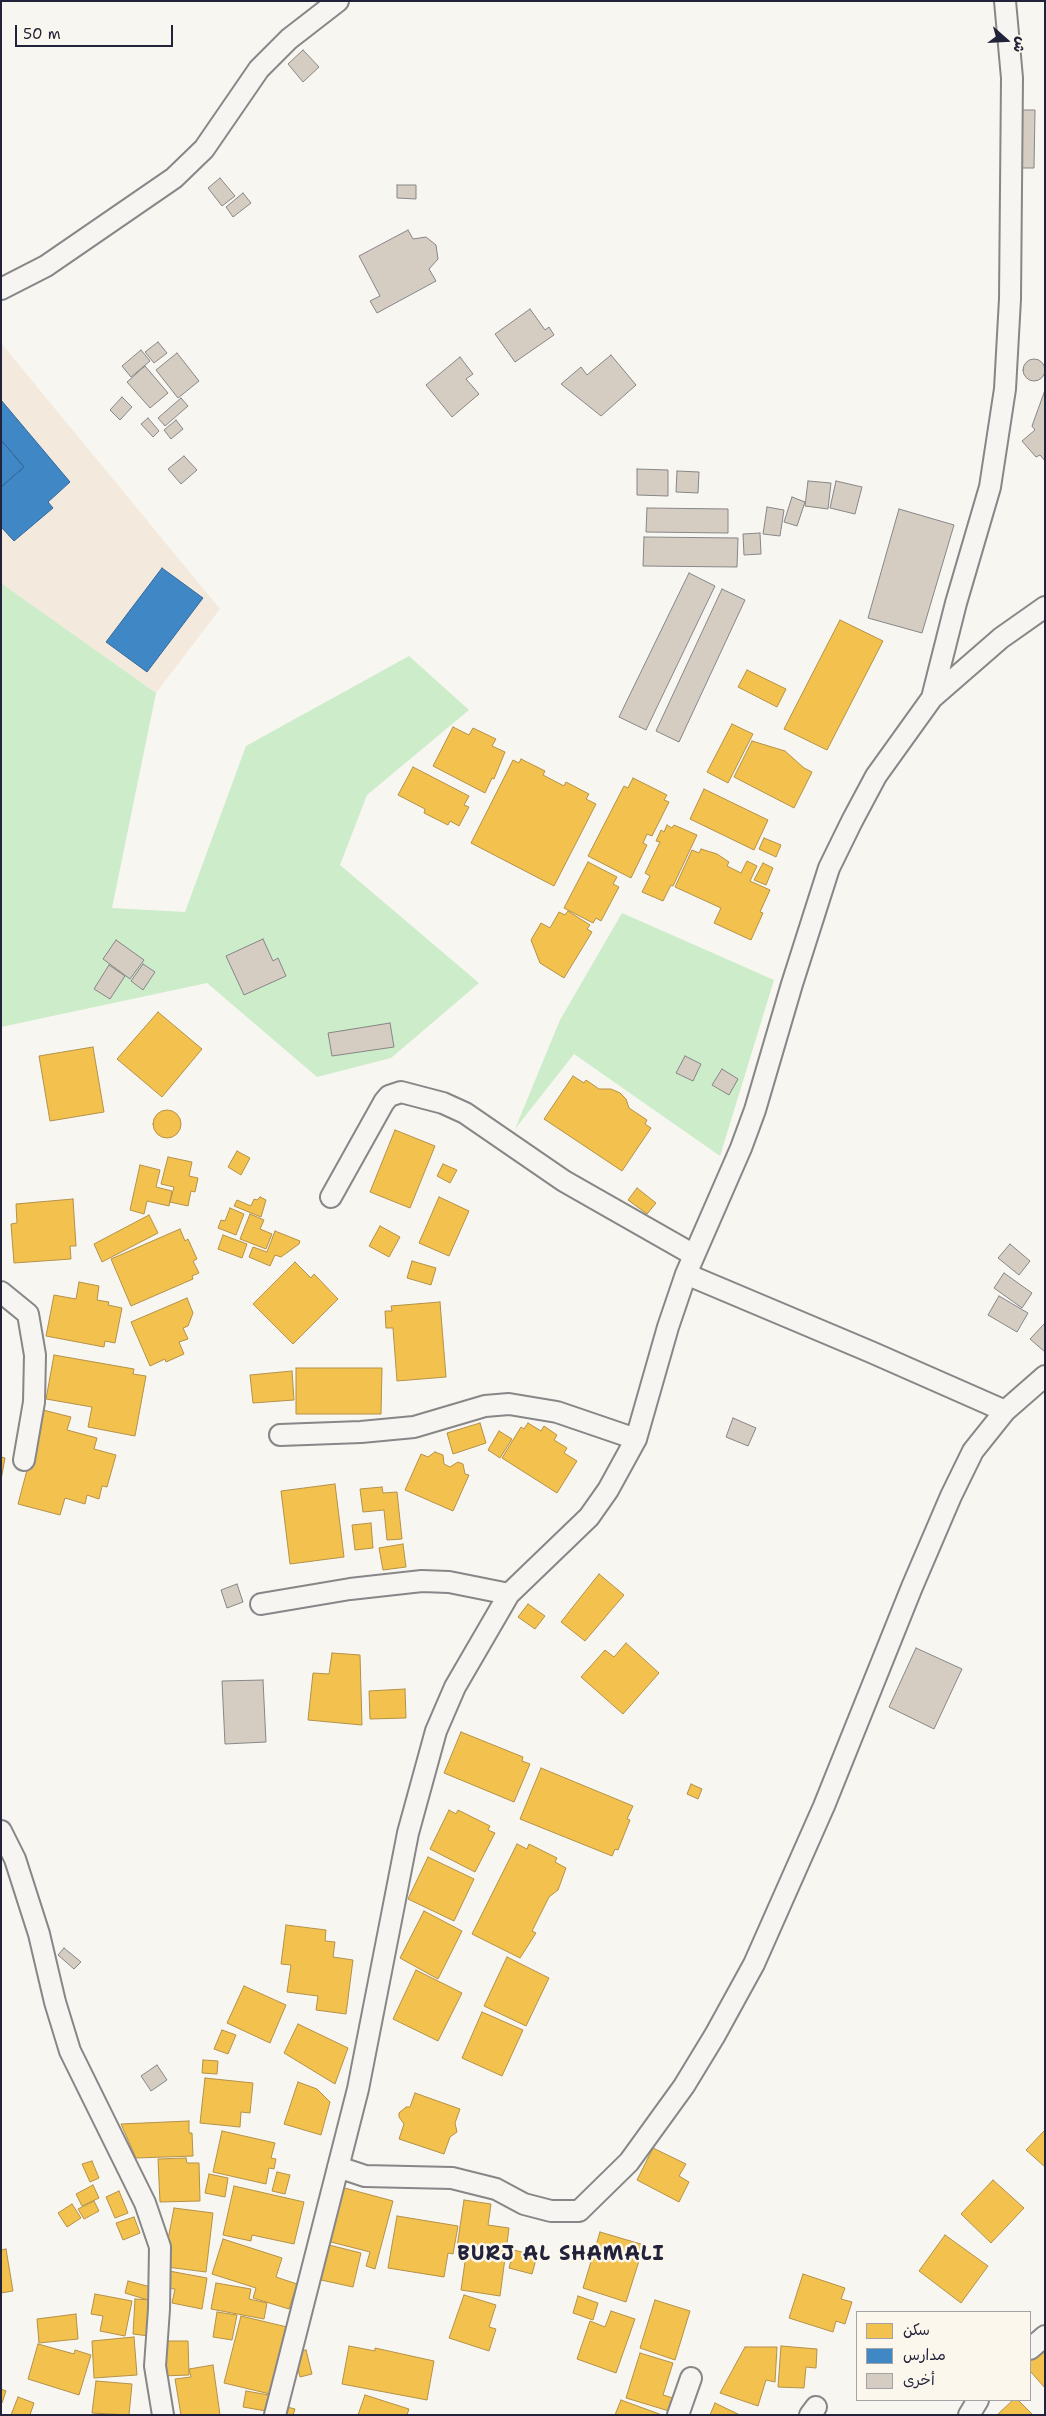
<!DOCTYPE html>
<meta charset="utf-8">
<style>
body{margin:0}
#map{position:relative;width:1046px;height:2416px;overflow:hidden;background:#f8f6f0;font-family:"Shantell Sans","Playpen Sans Arabic",sans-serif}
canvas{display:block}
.frame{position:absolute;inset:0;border:2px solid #22223b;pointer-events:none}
.legend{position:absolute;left:856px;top:2311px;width:175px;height:90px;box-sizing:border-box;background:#fbf7ec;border:1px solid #a4a2a5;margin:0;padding:6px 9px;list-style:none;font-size:15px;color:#22223b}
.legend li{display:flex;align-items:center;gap:10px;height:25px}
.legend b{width:25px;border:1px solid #a4a2a5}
.north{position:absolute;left:981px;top:15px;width:50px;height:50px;-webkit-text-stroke:4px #fbf7ec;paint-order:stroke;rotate:109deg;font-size:14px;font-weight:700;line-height:20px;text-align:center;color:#22223b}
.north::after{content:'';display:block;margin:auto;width:18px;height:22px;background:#22223b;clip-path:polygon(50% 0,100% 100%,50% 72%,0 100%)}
.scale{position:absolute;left:15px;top:25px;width:158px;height:22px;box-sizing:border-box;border:2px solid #22223b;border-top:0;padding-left:6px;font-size:15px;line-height:18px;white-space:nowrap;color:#22223b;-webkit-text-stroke:4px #fbf7ec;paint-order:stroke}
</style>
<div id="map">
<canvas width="1046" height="2416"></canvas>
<div class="frame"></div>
<ul class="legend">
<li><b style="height:14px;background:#f2c14e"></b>سكن</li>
<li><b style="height:14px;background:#3f88c5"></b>مدارس</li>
<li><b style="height:14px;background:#d5ccc2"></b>أخرى</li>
</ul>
<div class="north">ش</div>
<div class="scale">50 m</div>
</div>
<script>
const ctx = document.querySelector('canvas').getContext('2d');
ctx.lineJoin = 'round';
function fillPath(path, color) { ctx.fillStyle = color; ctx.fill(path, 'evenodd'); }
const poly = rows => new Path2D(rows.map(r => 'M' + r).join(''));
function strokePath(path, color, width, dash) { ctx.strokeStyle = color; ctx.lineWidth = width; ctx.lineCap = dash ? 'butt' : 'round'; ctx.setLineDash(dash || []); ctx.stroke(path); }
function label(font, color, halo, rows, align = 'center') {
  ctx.font = font + ' "Shantell Sans",sans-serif'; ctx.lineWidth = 5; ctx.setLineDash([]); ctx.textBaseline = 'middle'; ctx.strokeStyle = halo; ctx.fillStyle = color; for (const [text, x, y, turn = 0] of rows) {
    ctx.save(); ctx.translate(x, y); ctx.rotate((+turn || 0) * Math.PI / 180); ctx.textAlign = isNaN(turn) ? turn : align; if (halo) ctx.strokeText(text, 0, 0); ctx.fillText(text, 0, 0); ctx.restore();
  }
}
fillPath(poly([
 [1,343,220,609,156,693,1,583]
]), '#f3eadd');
fillPath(poly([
 [1,583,156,693,112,908,185,912,246,746,409,656,469,710,367,795,340,865,479,983,391,1058,317,1077,207,983,1,1027],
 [622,913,774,980,720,1156,574,1054,515,1129,560,1020]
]), '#ccecca');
const homes = poly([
 [840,620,883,641,827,750,784,729,840,620],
 [747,670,786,689,777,707,738,687,747,670],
 [732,724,753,734,728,783,707,772,732,724],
 [453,727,469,735,473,728,496,739,492,746,505,752,494,779,492,778,485,793,433,766,453,727],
 [752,741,785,751,804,768,812,772,794,808,734,777,752,741],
 [521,759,545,771,543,775,564,786,566,782,589,794,586,799,596,804,554,886,471,843,513,760,519,763,521,759],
 [413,767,469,796,464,805,469,807,459,826,450,821,448,825,424,813,425,809,398,795,413,767],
 [633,778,667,795,664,800,669,802,652,836,647,834,643,843,647,845,631,878,588,856,624,786,628,788,633,778],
 [704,789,768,820,754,850,690,819,704,789],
 [667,825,672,828,674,825,697,835,673,886,671,885,663,901,642,892,650,876,645,873,660,842,656,841,661,830,664,832,667,825],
 [764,838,781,845,776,857,759,849,764,838],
 [701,849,717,854,729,862,727,866,741,873,747,861,757,866,750,881,770,890,760,912,763,913,751,940,714,923,721,908,675,887,692,850,699,853,701,849],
 [588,862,617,877,613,884,619,887,601,921,596,918,593,923,564,908,588,862],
 [763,863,773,868,766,885,754,880,763,863],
 [568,911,590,925,587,929,592,932,564,978,540,963,531,940,541,923,550,928,559,912,565,915,568,911],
 [158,1012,202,1049,162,1097,117,1059,158,1012],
 [93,1047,104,1112,50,1121,39,1056,93,1047],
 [573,1076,584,1083,586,1080,599,1089,611,1089,620,1093,626,1099,629,1108,647,1120,645,1124,651,1128,622,1171,544,1119,573,1076],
 '153 1124a14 14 0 1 1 28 0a14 14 0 1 1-28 0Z',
 [395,1130,435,1146,410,1208,370,1192,395,1130],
 [237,1151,250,1158,241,1175,228,1167,237,1151],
 [168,1157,192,1162,189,1176,198,1178,195,1192,191,1191,188,1206,170,1202,174,1187,161,1184,168,1157],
 [443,1164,457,1170,450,1183,437,1176,443,1164],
 [140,1165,160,1170,156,1187,172,1191,169,1206,147,1201,144,1214,130,1210,140,1165],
 [637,1188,656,1203,647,1214,628,1200,637,1188],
 [260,1197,266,1200,261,1217,234,1206,237,1200,251,1206,254,1199,257,1200,260,1197],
 [439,1197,469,1211,449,1256,419,1243,439,1197],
 [73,1199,76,1246,70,1246,71,1259,14,1263,11,1224,17,1223,16,1204,73,1199],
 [230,1208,244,1214,236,1235,218,1228,221,1220,225,1221,230,1208],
 [250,1214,264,1220,260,1229,272,1234,266,1249,240,1239,250,1214],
 [149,1215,158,1233,102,1262,94,1244,149,1215],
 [380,1226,400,1237,389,1257,369,1246,380,1226],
 [180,1229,185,1241,188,1239,197,1259,193,1261,199,1273,192,1276,193,1279,131,1306,111,1259,180,1229],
 [275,1231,300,1241,299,1244,281,1257,275,1255,270,1266,249,1257,253,1247,267,1252,275,1231],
 [223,1235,247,1244,242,1258,218,1249,223,1235],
 [412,1261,436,1268,431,1285,407,1278,412,1261],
 [295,1262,311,1278,314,1274,338,1299,293,1344,253,1304,295,1262],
 [79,1282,99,1286,97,1300,109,1302,108,1305,122,1308,115,1343,105,1341,104,1347,46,1336,54,1295,76,1299,79,1282],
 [187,1298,193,1313,188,1326,183,1328,188,1339,179,1342,184,1354,166,1362,165,1359,150,1366,131,1322,187,1298],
 [440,1302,446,1377,397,1381,393,1328,386,1328,385,1311,392,1311,391,1306,440,1302],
 [54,1355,134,1369,133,1374,146,1376,135,1436,88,1427,92,1407,46,1399,54,1355],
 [296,1368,382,1368,381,1414,296,1414,296,1368],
 [292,1371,294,1400,253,1403,250,1375,292,1371],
 [43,1410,71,1417,67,1430,97,1438,94,1449,116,1455,107,1487,102,1486,99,1499,87,1495,85,1504,65,1498,60,1515,18,1504,43,1410],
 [480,1423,486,1443,453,1454,447,1433,480,1423],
 [528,1423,541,1431,544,1426,557,1435,554,1440,567,1448,564,1453,577,1461,557,1493,502,1458,521,1427,524,1429,528,1423],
 [499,1431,512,1439,500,1458,488,1450,499,1431],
 [435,1452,443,1455,444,1464,450,1467,458,1462,463,1464,465,1474,469,1475,453,1511,405,1490,421,1454,428,1457,435,1452],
 [1,1457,5,1458,1,1480,1,1457],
 [335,1484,344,1557,290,1564,281,1491,335,1484],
 [382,1487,383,1493,397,1492,402,1539,387,1540,384,1510,363,1512,360,1489,382,1487],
 [371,1523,373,1548,355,1550,352,1525,371,1523],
 [403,1544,406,1567,383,1570,379,1548,403,1544],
 [599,1574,624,1595,585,1641,561,1622,599,1574],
 [528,1604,545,1616,535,1629,518,1617,528,1604],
 [626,1643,659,1673,623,1714,581,1677,605,1650,614,1657,626,1643],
 [332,1653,360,1655,362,1725,308,1720,313,1673,329,1674,332,1653],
 [405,1689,406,1718,370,1719,369,1691,405,1689],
 [461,1732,523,1757,522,1761,530,1764,514,1802,444,1773,461,1732],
 [541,1768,633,1806,627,1819,630,1820,618,1850,615,1849,612,1856,520,1819,541,1768],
 [691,1784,702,1789,698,1799,687,1794,691,1784],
 [449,1810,456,1814,458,1810,490,1826,488,1830,495,1833,475,1872,430,1849,449,1810],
 [517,1844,527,1849,529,1844,557,1858,555,1862,566,1868,558,1890,549,1897,532,1931,536,1933,520,1958,472,1934,517,1844],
 [428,1857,474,1879,454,1921,408,1899,428,1857],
 [424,1911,462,1931,438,1979,400,1958,424,1911],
 [286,1925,326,1930,325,1941,335,1942,333,1957,353,1960,346,2014,316,2010,318,1996,287,1992,291,1965,281,1964,286,1925],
 [507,1957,549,1978,526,2026,484,2006,507,1957],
 [416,1970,462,1993,438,2041,393,2019,416,1970],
 [244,1986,286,2005,270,2043,227,2023,244,1986],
 [482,2012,523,2030,502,2076,462,2058,482,2012],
 [298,2024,348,2048,335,2084,284,2053,298,2024],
 [222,2030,236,2035,228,2054,214,2049,222,2030],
 [203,2060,218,2061,217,2074,202,2073,203,2060],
 [205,2078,253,2083,250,2113,241,2112,240,2127,200,2123,205,2078],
 [298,2082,317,2089,330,2102,321,2135,284,2124,298,2082],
 [415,2093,460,2109,455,2123,457,2132,450,2137,444,2154,399,2139,404,2124,399,2117,399,2113,406,2107,410,2107,415,2093],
 [189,2121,189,2133,192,2133,193,2156,136,2158,121,2124,189,2121],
 [1045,2130,1045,2167,1026,2150,1045,2130],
 [222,2131,275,2143,271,2158,276,2159,274,2169,269,2168,266,2184,213,2172,222,2131],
 [653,2148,686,2164,679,2176,689,2182,679,2202,637,2180,653,2148],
 [186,2158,187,2163,199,2163,200,2201,160,2202,158,2159,186,2158],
 [92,2161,99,2178,90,2182,82,2164,92,2161],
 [277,2172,290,2175,285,2194,272,2191,277,2172],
 [209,2174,228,2178,225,2197,205,2193,209,2174],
 [993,2180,1024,2208,991,2243,961,2214,993,2180],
 [93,2185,99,2198,82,2206,76,2194,93,2185],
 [234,2186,304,2202,294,2244,252,2235,251,2241,223,2235,234,2186],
 [341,2187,393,2201,375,2269,366,2266,370,2252,327,2241,341,2187],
 [119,2191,128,2213,115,2218,106,2197,119,2191],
 [464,2200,491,2204,488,2225,509,2228,500,2296,461,2290,467,2248,457,2247,464,2200],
 [94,2201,99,2211,84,2219,78,2209,94,2201],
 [72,2204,81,2218,67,2227,58,2213,72,2204],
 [174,2208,213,2213,206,2272,167,2267,166,2250,174,2208],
 [397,2216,458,2226,453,2254,448,2253,444,2277,388,2268,397,2216],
 [134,2217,140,2233,123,2240,116,2223,134,2217],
 [600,2232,644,2245,626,2302,583,2288,600,2232],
 [945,2235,988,2266,961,2303,919,2271,945,2235],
 [223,2239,282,2258,276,2277,297,2284,289,2309,253,2298,256,2288,212,2274,223,2239],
 [329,2245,361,2253,353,2287,321,2280,329,2245],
 [6,2249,13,2291,1,2293,1,2250,6,2249],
 [514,2250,537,2256,532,2274,509,2268,514,2250],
 [169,2271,207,2278,202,2309,172,2303,175,2289,166,2288,169,2271],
 [803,2274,845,2288,841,2299,852,2302,845,2324,836,2321,833,2332,789,2318,803,2274],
 [128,2281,151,2287,148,2300,125,2293,128,2281],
 [216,2283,251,2289,249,2299,267,2303,264,2319,211,2309,216,2283],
 [95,2294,132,2301,125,2336,100,2331,103,2316,91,2314,95,2294],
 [464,2295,496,2305,489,2327,496,2329,489,2351,449,2338,464,2295],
 [578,2296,598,2303,593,2320,573,2313,578,2296],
 [135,2299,151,2300,149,2336,133,2334,135,2299],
 [655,2300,690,2311,675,2360,640,2348,655,2300],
 [611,2311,635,2319,616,2373,577,2359,590,2321,605,2327,611,2311],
 [217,2312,237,2315,232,2340,213,2337,217,2312],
 [76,2314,78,2339,39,2343,37,2319,76,2314],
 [241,2316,287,2327,270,2394,224,2383,241,2316],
 [134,2337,137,2375,94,2378,92,2341,134,2337],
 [162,2341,188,2341,189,2375,162,2376,162,2341],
 [38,2344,74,2354,75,2350,91,2355,79,2395,28,2379,38,2344],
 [349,2346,375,2351,375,2348,434,2361,427,2400,342,2384,349,2346],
 [781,2346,817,2349,816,2368,806,2367,804,2388,778,2387,781,2346],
 [745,2347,777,2347,775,2382,766,2380,758,2406,720,2393,745,2347],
 [1044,2347,1045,2348,1045,2388,1030,2371,1030,2360,1044,2347],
 [306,2350,312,2374,300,2377,294,2353,306,2350],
 [640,2353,673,2363,663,2395,673,2398,669,2411,626,2398,640,2353],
 [213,2365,220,2415,181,2415,175,2379,191,2377,189,2369,213,2365],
 [96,2381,132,2384,129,2415,92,2413,96,2381],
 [1,2389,6,2391,2,2403,1,2403,1,2389],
 [246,2391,269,2395,266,2411,243,2407,246,2391],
 [365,2395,409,2409,407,2415,358,2415,365,2395],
 [18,2397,34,2403,30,2415,11,2415,18,2397],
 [621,2400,662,2415,615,2415,621,2400],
 [1013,2400,1018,2400,1033,2415,997,2415,1013,2400],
 [715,2403,740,2415,710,2415,715,2403],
 [283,2406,295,2409,293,2415,280,2415,283,2406]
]);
fillPath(homes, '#f2c14e');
strokePath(homes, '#b49148', 1);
const schools = poly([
 [1,400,70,482,48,502,53,508,14,541,1,527,1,487,24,467,1,440,1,400],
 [1,440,24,467,1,487,1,440],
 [162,568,203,598,147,672,106,642,162,568]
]);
fillPath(schools, '#3f88c5');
strokePath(schools, '#36699c', 1);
const building = poly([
 [303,50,319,67,303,82,288,64,303,50],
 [1018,110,1035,110,1034,168,1018,168,1018,110],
 [220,178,235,196,222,206,208,188,220,178],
 [397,185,416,185,416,199,397,198,397,185],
 [243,193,251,203,233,217,226,207,243,193],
 [408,230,413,239,426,237,436,245,438,259,429,269,436,281,377,313,370,301,380,296,359,256,408,230],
 [530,309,545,330,549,327,554,335,515,362,495,334,530,309],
 [158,342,167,353,154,363,145,352,158,342],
 [141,350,150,361,131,377,122,366,141,350],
 [177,353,199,381,178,398,156,370,177,353],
 [611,355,636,385,601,416,561,384,581,367,587,375,611,355],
 [460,357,473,374,466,379,479,394,452,417,426,385,460,357],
 '1023 370a11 11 0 1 1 22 0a11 11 0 1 1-22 0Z',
 [145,366,168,393,150,408,127,382,145,366],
 [1045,390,1045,461,1040,455,1036,457,1022,441,1035,430,1032,426,1045,390],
 [122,397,132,407,120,420,110,410,122,397],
 [181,398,188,406,165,426,158,418,181,398],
 [148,418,159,431,153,437,141,424,148,418],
 [176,420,183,429,171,439,164,430,176,420],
 [184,456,197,470,181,484,168,469,184,456],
 [637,469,668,470,668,496,637,495,637,469],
 [677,471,699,472,698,493,676,492,677,471],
 [808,481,831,483,828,509,805,506,808,481],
 [836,481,862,487,855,514,830,508,836,481],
 [792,497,805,502,797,526,784,522,792,497],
 [767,507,784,510,780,536,763,534,767,507],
 [647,508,728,509,728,533,646,532,647,508],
 [899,509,954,525,922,633,868,618,899,509],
 [760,533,761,554,744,555,743,534,760,533],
 [644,537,738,538,737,567,643,566,644,537],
 [689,573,715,586,646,730,619,717,689,573],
 [722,589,745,600,679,742,656,731,722,589],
 [263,939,273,961,278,958,286,976,244,995,226,956,263,939],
 [116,940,144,960,130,979,103,959,116,940],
 [143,964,155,972,143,990,131,981,143,964],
 [109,965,125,976,110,999,94,989,109,965],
 [390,1023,394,1047,332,1056,328,1033,390,1023],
 [685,1056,701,1064,693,1081,676,1073,685,1056],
 [722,1069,738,1079,729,1095,712,1085,722,1069],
 [1010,1244,1030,1261,1019,1275,998,1258,1010,1244],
 [1004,1273,1032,1293,1022,1308,994,1288,1004,1273],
 [999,1296,1028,1313,1017,1332,988,1315,999,1296],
 [1045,1323,1045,1352,1030,1339,1045,1323],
 [733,1418,756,1428,748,1446,726,1437,733,1418],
 [237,1584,243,1602,227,1608,221,1590,237,1584],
 [916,1648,962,1669,934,1729,889,1707,916,1648],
 [263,1680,266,1742,225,1744,222,1681,263,1680],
 [64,1948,81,1962,74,1969,58,1955,64,1948],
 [157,2065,167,2080,151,2091,141,2076,157,2065]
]);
fillPath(building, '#d5ccc2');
strokePath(building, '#878688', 1);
const minor = poly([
 [1,289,46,266,174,178,204,149,259,69,289,39,338,1],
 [932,698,956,603,990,487,1005,389,1010,299,1012,78,1005,1],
 [331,1197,384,1102,389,1096,401,1092,443,1103,465,1113,564,1181,694,1255],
 [686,1274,871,1352,1005,1411],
 [1,1292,28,1314,35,1355,34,1402,24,1460],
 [280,1435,361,1432,414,1427,485,1406,509,1404,557,1412,636,1439],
 [261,1604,350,1589,422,1581,449,1582,509,1594],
 [1,1831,15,1859,39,1934,55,2002,70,2051,145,2203,160,2247,159,2309,155,2366,163,2415],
 [338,2167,365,2176,452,2178,496,2189,524,2204,551,2211,579,2211,629,2162,684,2086,715,2035,754,1964,824,1806,912,1587,951,1496,973,1451,1005,1411,1045,1376],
 [1030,2349,1045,2336],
 [275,2415,358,2089,408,1833,436,1731,455,1687,509,1594,589,1517,608,1490,636,1439,668,1327,686,1274,741,1148,755,1110,792,984,829,868,852,821,876,776,932,698,1001,638,1045,607],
 [678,2415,691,2378],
 [810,2415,816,2407],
 [969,2415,978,2400]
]);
strokePath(minor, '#878688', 24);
strokePath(minor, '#f6f5f1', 20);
ctx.letterSpacing = '1px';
label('bold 20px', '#22223b', '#fbf7ec', [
 ["BURJ AL SHAMALI",561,2255]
]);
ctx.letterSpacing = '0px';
</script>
